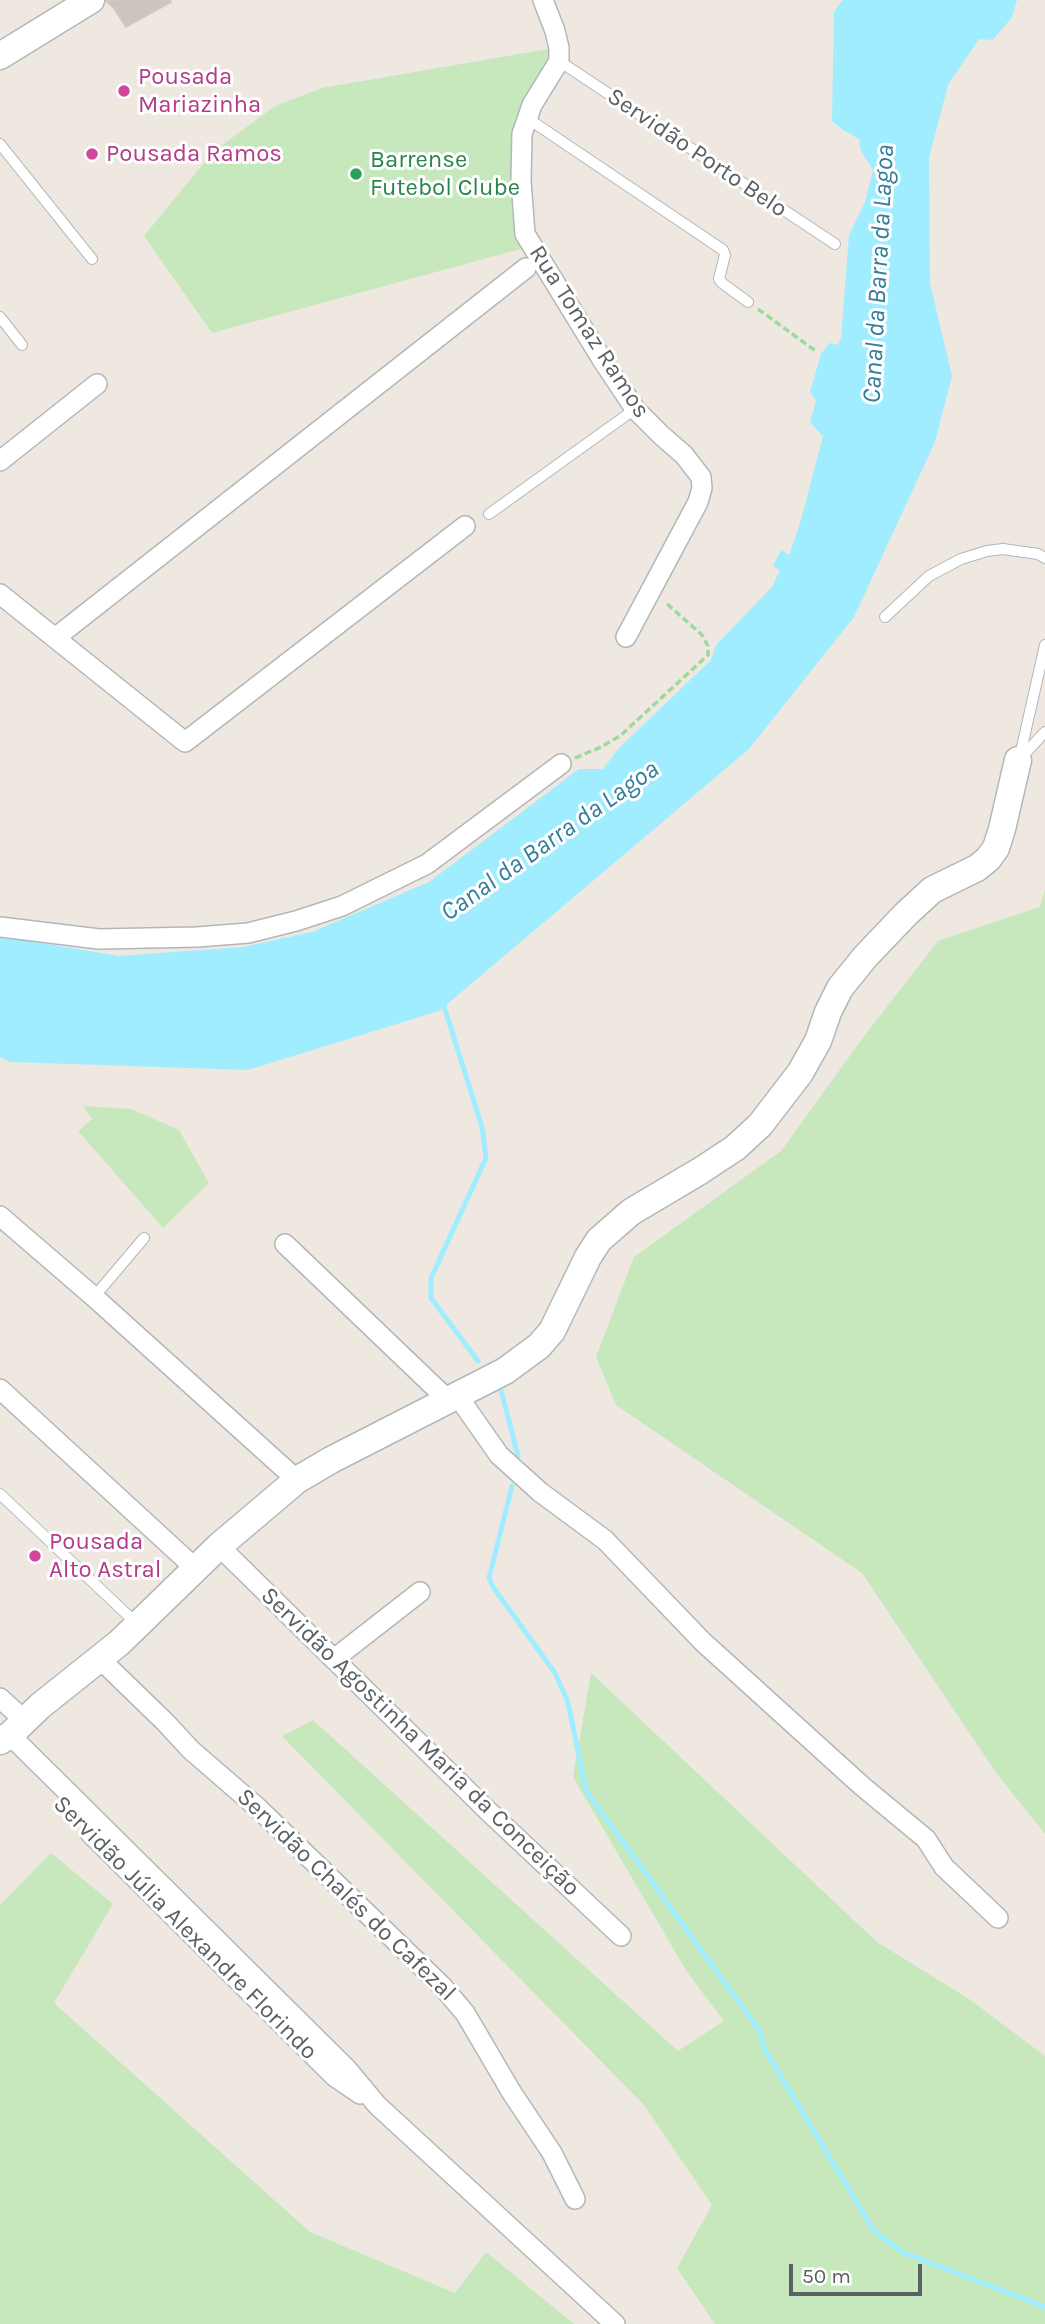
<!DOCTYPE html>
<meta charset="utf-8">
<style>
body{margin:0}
#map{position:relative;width:1045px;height:2324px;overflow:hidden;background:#eee8e1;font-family:Karla,sans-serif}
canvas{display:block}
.scale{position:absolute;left:789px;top:2264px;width:133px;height:32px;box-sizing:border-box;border:4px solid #5a6063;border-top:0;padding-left:9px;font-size:21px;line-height:24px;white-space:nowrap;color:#5a6063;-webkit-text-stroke:5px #fff;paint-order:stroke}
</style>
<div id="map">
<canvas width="1045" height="2324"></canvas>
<div class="scale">50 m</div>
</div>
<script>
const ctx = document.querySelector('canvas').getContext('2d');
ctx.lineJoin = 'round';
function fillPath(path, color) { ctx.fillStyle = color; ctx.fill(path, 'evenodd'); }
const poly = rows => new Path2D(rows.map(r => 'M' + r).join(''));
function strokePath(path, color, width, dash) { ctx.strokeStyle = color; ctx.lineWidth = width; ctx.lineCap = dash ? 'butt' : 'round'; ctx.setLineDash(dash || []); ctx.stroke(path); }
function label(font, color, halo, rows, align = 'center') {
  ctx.font = font + ' Karla,sans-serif'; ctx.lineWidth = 6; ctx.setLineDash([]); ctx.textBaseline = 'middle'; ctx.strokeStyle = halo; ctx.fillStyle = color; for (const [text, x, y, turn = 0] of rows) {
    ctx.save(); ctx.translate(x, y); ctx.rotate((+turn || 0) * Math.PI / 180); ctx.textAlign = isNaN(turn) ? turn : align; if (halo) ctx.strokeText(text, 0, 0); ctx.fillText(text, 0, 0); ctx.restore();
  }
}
fillPath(poly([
 [548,49,550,61,518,117,524,248,212,333,144,236,213,152,275,106,322,88],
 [1045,889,1045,1834,997,1774,862,1573,616,1405,596,1357,634,1257,781,1151,865,1035,938,941,1040,907],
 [83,1106,131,1109,179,1130,209,1183,163,1228,78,1131,92,1119],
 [591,1673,877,1942,969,1999,1045,2056,1045,2324,715,2324,677,2268,712,2205,644,2105,282,1736,313,1720,678,2051,724,2021,687,1972,573,1777],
 [51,1853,113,1904,54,2003,310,2232,455,2293,486,2252,574,2324,0,2324,0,1905]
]), '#c7e7bc');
fillPath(poly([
 [843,0,1017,0,1012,17,993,40,979,39,948,85,929,158,930,283,952,376,935,442,854,617,749,749,439,1011,248,1070,10,1062,0,1057,0,936,119,956,243,947,312,932,429,882,579,769,603,769,619,748,711,660,716,645,772,587,780,570,773,566,781,550,789,555,801,520,823,436,810,422,816,401,810,392,821,354,829,343,838,345,841,338,849,235,865,202,873,170,861,151,859,139,843,130,832,121,834,11]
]), '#a0edff');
strokePath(poly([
 [443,1003,482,1127,486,1158,431,1278,431,1298,478,1361],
 [501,1390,518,1456],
 [512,1486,489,1578,493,1587,555,1673,568,1702,586,1791,760,2031,764,2048,874,2231,902,2252,1045,2307]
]), '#a0edff', 5);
const building = poly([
 [108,0,170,0,171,2,126,27,114,8,106,1,108,0]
]);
fillPath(building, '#cbc5c1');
strokePath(building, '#d3c8c0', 2);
const lane = poly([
 [559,61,835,244],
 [527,118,723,250,725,255,719,279,722,283,748,302],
 [0,144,92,259],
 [0,317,22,345],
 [489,514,635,409],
 [885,617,929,576,961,559,987,551,1003,549,1038,554,1045,558],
 [1019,760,1045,645],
 [1019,760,1045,732],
 [94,1297,144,1238],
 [0,1494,136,1623]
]);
const street = poly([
 [543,0,555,31,559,48,559,61,532,105,522,134,521,181,525,234,603,361,635,409,661,435,684,455,701,477,702,488,698,502,626,637],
 [0,461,97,384],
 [0,594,185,742,465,526],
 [55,638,526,268],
 [0,927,99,939,197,937,248,933,296,921,342,906,427,864,561,764],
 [0,1216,94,1297,297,1480],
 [285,1244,447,1399],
 [0,1389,195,1568],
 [457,1395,499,1455,540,1492,605,1540,703,1642,862,1786,926,1839,944,1867,998,1918],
 [219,1546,487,1810,621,1936],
 [100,1659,165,1722,191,1750,258,1808,442,1986,465,2013,512,2093,552,2153,575,2199],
 [334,1659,420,1592],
 [0,1698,24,1720],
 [10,1735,347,2069,377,2105,615,2324],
 [90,1833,335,2077,360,2094]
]);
const secondary = poly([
 [0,56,91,0],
 [0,1741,10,1735,40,1706,119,1643,219,1546,297,1480,331,1460,505,1371,539,1346,552,1331,588,1257,599,1240,631,1212,700,1171,735,1148,760,1125,800,1073,818,1041,828,1012,840,988,865,957,905,915,932,890,977,868,988,859,996,848,1002,829,1018,760]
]);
strokePath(lane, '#b2b7ba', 12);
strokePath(street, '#b2b7ba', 22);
strokePath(secondary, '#b1b7ba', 29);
strokePath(poly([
 [758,309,817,352],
 [575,758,601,747,620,736,708,655,708,646,702,635,665,602]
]), '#9fd9a0', 3.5, [7, 3.5]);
strokePath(lane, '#fff', 10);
strokePath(street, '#fff', 19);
strokePath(secondary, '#fff', 26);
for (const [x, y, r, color] of [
 [124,91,7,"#d1479c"],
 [92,154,7,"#d1479c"],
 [356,174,7,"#2e9e5b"],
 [35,1556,7,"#d1479c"]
]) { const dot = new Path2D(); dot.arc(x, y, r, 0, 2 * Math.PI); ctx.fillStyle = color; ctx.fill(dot); strokePath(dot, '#fff', 2.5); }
label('24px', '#b23c85', '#fff', [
 ["Pousada",138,77],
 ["Mariazinha",138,105],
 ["Pousada Ramos",106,154],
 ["Pousada",49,1542],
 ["Alto Astral",49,1570]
], 'left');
label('24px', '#5a6063', '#fff', [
 ["Servidão Porto Belo",697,153,34],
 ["Rua Tomaz Ramos",589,332,57],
 ["Servidão Agostinha Maria da Conceição",420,1742,44],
 ["Servidão Chalés do Cafezal",346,1895,44],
 ["Servidão Júlia Alexandre Florindo",185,1928,45]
]);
label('24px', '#27864d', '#fff', [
 ["Barrense",370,160],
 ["Futebol Clube",370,188]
], 'left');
label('italic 26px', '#327e9a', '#fff', [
 ["Canal da Barra da Lagoa",879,274,-87],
 ["Canal da Barra da Lagoa",550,841,-35]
]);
</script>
